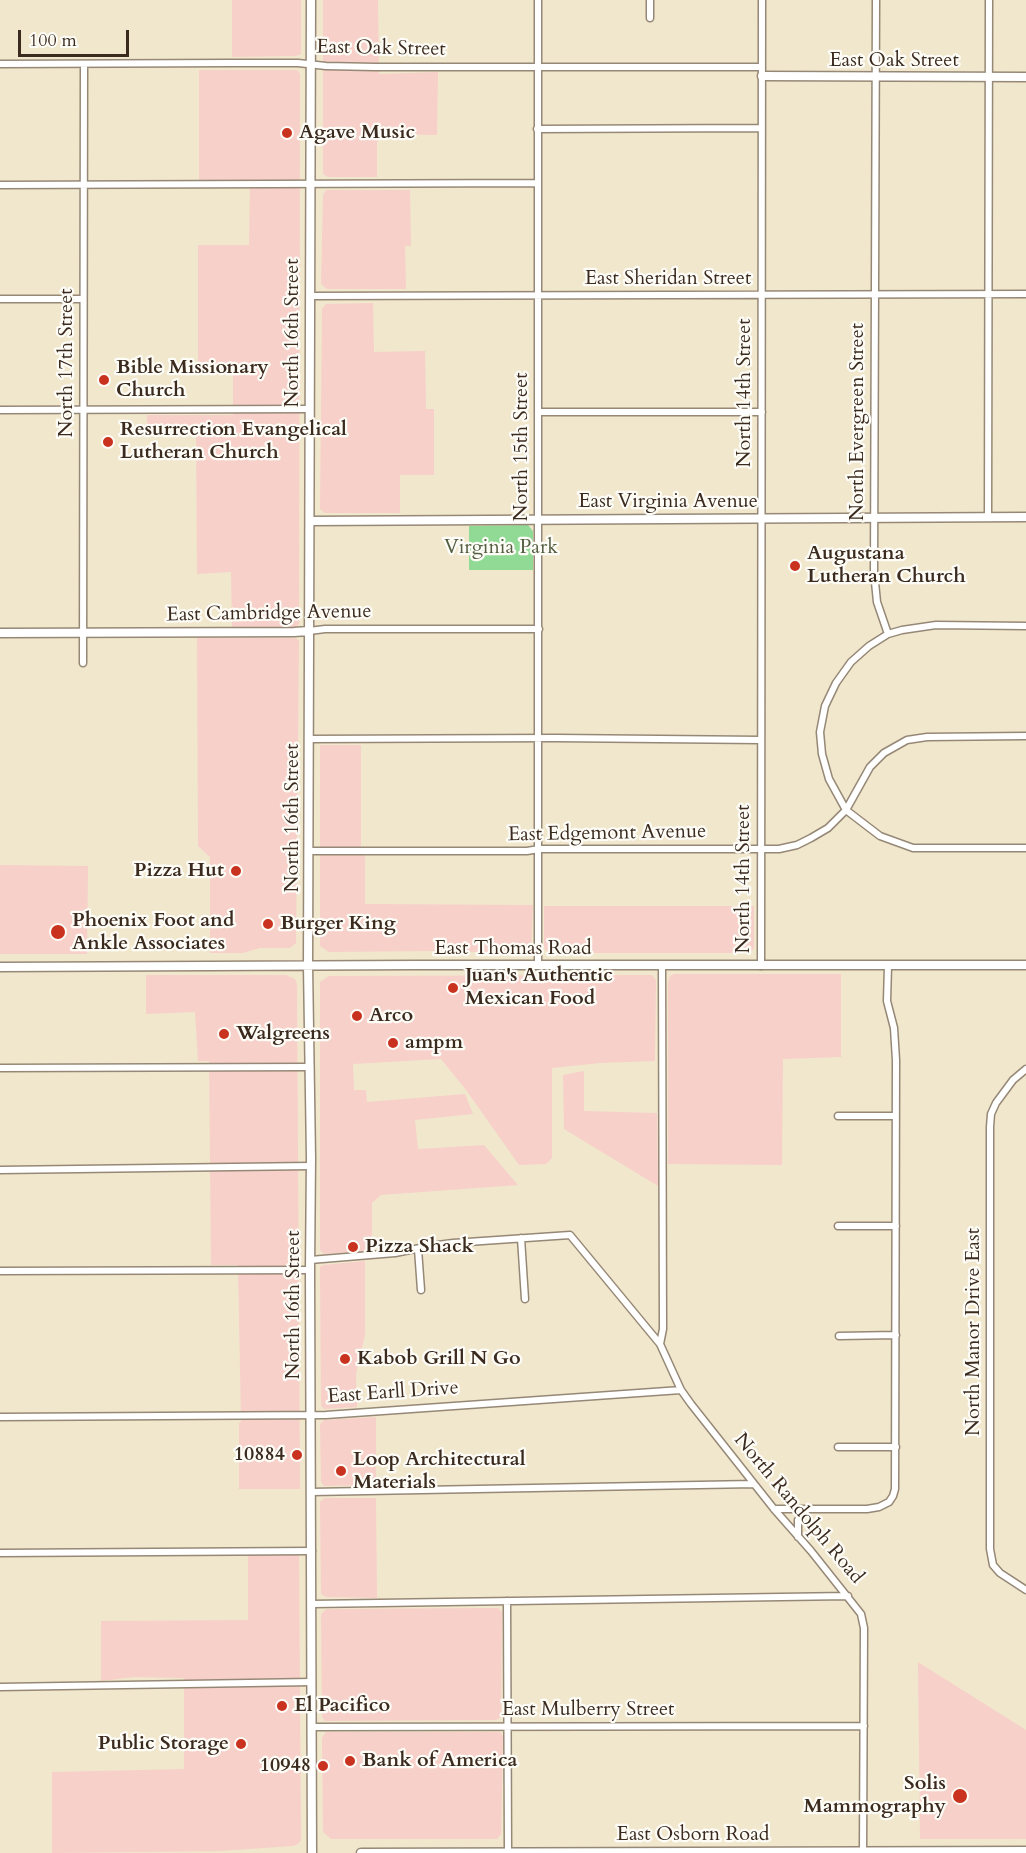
<!DOCTYPE html>
<style>
body{margin:0}
#map{position:relative;width:1026px;height:1853px;overflow:hidden;background:#f1e7cd;font-family:Cardo,serif}
canvas{display:block}
.scale{position:absolute;left:18px;top:30px;width:111px;height:27px;box-sizing:border-box;border:3px solid #3b2a1e;border-top:0;padding-left:8px;font-size:18px;line-height:21px;white-space:nowrap;color:#3b2a1e;-webkit-text-stroke:4px #fdfcf7;paint-order:stroke}
</style>
<div id="map">
<canvas width="1026" height="1853"></canvas>
<div class="scale">100 m</div>
</div>
<script>
const ctx = document.querySelector('canvas').getContext('2d');
ctx.lineJoin = 'round';
function fillPath(path, color) { ctx.fillStyle = color; ctx.fill(path, 'evenodd'); }
const poly = rows => new Path2D(rows.map(r => 'M' + r).join(''));
function strokePath(path, color, width, dash) { ctx.strokeStyle = color; ctx.lineWidth = width; ctx.lineCap = dash ? 'butt' : 'round'; ctx.setLineDash(dash || []); ctx.stroke(path); }
function label(font, color, halo, rows, align = 'center') {
  ctx.font = font + ' Cardo,serif'; ctx.lineWidth = 4.5; ctx.setLineDash([]); ctx.textBaseline = 'middle'; ctx.strokeStyle = halo; ctx.fillStyle = color; for (const [text, x, y, turn = 0] of rows) {
    ctx.save(); ctx.translate(x, y); ctx.rotate((+turn || 0) * Math.PI / 180); ctx.textAlign = isNaN(turn) ? turn : align; if (halo) ctx.strokeText(text, 0, 0); ctx.fillText(text, 0, 0); ctx.restore();
  }
}
fillPath(poly([
 [232,0,301,0,301,54,296,56,232,57],
 [323,0,378,0,379,74,438,72,437,135,387,134,377,142,377,177,328,177,323,174],
 [199,70,297,70,300,74,299,624,295,628,232,628,231,572,197,574,196,428,147,428,147,415,233,415,233,375,198,375,198,245,249,245,250,181,199,181],
 [326,190,410,190,411,246,405,246,406,289,327,289,321,284,323,195],
 [373,303,374,352,425,351,426,409,434,409,434,475,400,475,400,513,325,513,320,509,322,309,326,304],
 [197,637,296,638,299,641,296,943,290,948,260,948,243,953,210,953,210,857,198,846],
 [320,745,361,745,361,846,365,857,365,904,533,905,531,950,527,954,440,951,329,952,320,946],
 [0,865,88,866,87,954,0,954],
 [544,906,754,906,754,948,751,952,748,953,550,953,545,950,544,946],
 [674,974,841,974,841,1057,783,1059,782,1165,668,1164,668,982,670,976],
 [146,975,286,975,295,979,297,984,300,1489,239,1489,239,1423,241,1422,238,1265,211,1265,209,1061,198,1061,195,1012,146,1014],
 [652,975,656,980,655,1061,600,1063,552,1068,552,1158,546,1164,519,1165,466,1090,441,1059,353,1064,354,1090,366,1090,367,1102,465,1094,473,1114,415,1120,418,1149,484,1145,518,1185,381,1195,372,1203,372,1251,324,1254,320,1250,320,982,329,976],
 [584,1071,584,1111,657,1113,658,1186,564,1129,563,1075],
 [365,1261,365,1335,356,1374,357,1407,324,1409,321,1406,320,1267,323,1265],
 [376,1417,376,1485,324,1486,321,1482,320,1424,324,1420],
 [324,1498,376,1498,377,1598,326,1597,321,1594,320,1502],
 [248,1553,299,1553,301,1840,298,1844,293,1846,220,1851,52,1853,52,1772,184,1769,184,1678,134,1677,101,1681,101,1621,248,1620],
 [498,1608,502,1612,501,1717,496,1720,325,1721,322,1717,321,1614,326,1609],
 [918,1662,1026,1730,1026,1839,920,1839],
 [326,1732,500,1732,503,1736,501,1834,497,1839,331,1839,323,1832,322,1738]
]), '#f7d0c9');
fillPath(poly([
 [528,525,533,531,533,570,469,570,469,526]
]), '#90da96');
const street = poly([
 [538,0,538,965],
 [650,18,650,0],
 [0,64,231,63,298,63,326,66,375,67,762,67],
 [537,129,762,128],
 [0,185,537,183],
 [310,296,1026,294],
 [0,299,83,299],
 [0,410,310,409],
 [538,412,762,412],
 [988,517,989,0],
 [309,631,325,629,539,629],
 [888,634,902,630,936,625,1026,626],
 [83,663,84,64],
 [310,739,556,738,761,740],
 [846,810,829,779,822,754,820,732,825,706,836,683,851,662,869,646,888,634,877,602,874,572,876,0],
 [846,810,870,767,884,753,907,740,927,737,1026,736],
 [309,851,527,851,539,849,779,849,797,845,811,838,828,828,846,810,880,836,913,848,1026,848],
 [761,966,762,0],
 [0,1068,310,1067],
 [1026,1069,1013,1080,996,1103,991,1114,990,1127,990,1549,993,1565,1000,1573,1026,1590],
 [838,1116,896,1116],
 [0,1170,311,1166],
 [838,1226,896,1226],
 [521,1238,525,1299],
 [418,1249,421,1290],
 [310,1260,395,1253,430,1246,453,1243,570,1235,660,1344,681,1390,691,1404,774,1509,811,1551,861,1614,864,1628,863,1851],
 [0,1271,310,1270],
 [839,1336,896,1335],
 [660,1344,663,1329,662,965],
 [0,1417,326,1415,681,1390],
 [838,1447,896,1447],
 [311,1492,754,1484],
 [774,1509,867,1509,879,1507,889,1502,893,1496,895,1489,896,1060,894,1028,887,1001,888,966],
 [798,1537,798,1520,808,1509],
 [0,1553,312,1551],
 [507,1601,508,1852],
 [312,1604,848,1596],
 [0,1687,312,1682],
 [312,1727,864,1726]
]);
const secondary = poly([
 [311,0,308,965,311,1158,310,1270,312,1853],
 [762,76,1026,77],
 [310,521,1026,517],
 [0,633,294,632,309,631],
 [0,967,417,965,1026,965],
 [361,1853,1026,1851]
]);
strokePath(street, '#968876', 9);
strokePath(secondary, '#968876', 11);
strokePath(street, '#fff', 6);
strokePath(secondary, '#fff', 8);
for (const [x, y, r, color] of [
 [287,133,6,"#c8321e"],
 [104,380,6,"#c8321e"],
 [108,442,6,"#c8321e"],
 [795,566,6,"#c8321e"],
 [236,871,6,"#c8321e"],
 [268,924,6,"#c8321e"],
 [58,932,8,"#c8321e"],
 [453,988,6,"#c8321e"],
 [357,1016,6,"#c8321e"],
 [224,1034,6,"#c8321e"],
 [393,1043,6,"#c8321e"],
 [353,1247,6,"#c8321e"],
 [345,1359,6,"#c8321e"],
 [297,1455,6,"#c8321e"],
 [341,1471,6,"#c8321e"],
 [282,1706,6,"#c8321e"],
 [241,1744,6,"#c8321e"],
 [350,1761,6,"#c8321e"],
 [323,1766,6,"#c8321e"],
 [960,1796,8,"#c8321e"]
]) { const dot = new Path2D(); dot.arc(x, y, r, 0, 2 * Math.PI); ctx.fillStyle = color; ctx.fill(dot); strokePath(dot, '#fdfcf7', 2); }
label('20px', '#3b2a1e', '#fdfcf7', [
 ["East Oak Street",381,49,1],
 ["East Oak Street",894,61],
 ["East Sheridan Street",668,279],
 ["North 16th Street",293,333,-90],
 ["North 17th Street",67,363,-90],
 ["North 14th Street",745,393,-90],
 ["North Evergreen Street",858,422,-90],
 ["North 15th Street",522,447,-90],
 ["East Virginia Avenue",668,502],
 ["East Cambridge Avenue",269,614,-1],
 ["North 16th Street",293,818,-90],
 ["East Edgemont Avenue",607,834,-1],
 ["North 14th Street",744,879,-90],
 ["East Thomas Road",513,949],
 ["North 16th Street",294,1305,-90],
 ["North Manor Drive East",974,1332,-90],
 ["East Earll Drive",393,1393,-4],
 ["North Randolph Road",798,1509,50],
 ["East Mulberry Street",588,1710],
 ["East Osborn Road",693,1835]
]);
label('bold 20px', '#3b2a1e', '#fdfcf7', [
 ["Agave Music",299,133],
 ["Bible Missionary",116,368],
 ["Church",116,391],
 ["Resurrection Evangelical",120,430],
 ["Lutheran Church",120,453],
 ["Augustana",807,554],
 ["Lutheran Church",807,577],
 ["Pizza Hut",224,871,"right"],
 ["Phoenix Foot and",72,921],
 ["Ankle Associates",72,944],
 ["Burger King",280,924],
 ["Juan's Authentic",465,976],
 ["Mexican Food",465,999],
 ["Arco",369,1016],
 ["Walgreens",236,1034],
 ["ampm",405,1043],
 ["Pizza Shack",365,1247],
 ["Kabob Grill N Go",357,1359],
 ["10884",285,1455,"right"],
 ["Loop Architectural",353,1460],
 ["Materials",353,1483],
 ["El Pacifico",294,1706],
 ["Public Storage",229,1744,"right"],
 ["Bank of America",362,1761],
 ["10948",311,1766,"right"],
 ["Solis",946,1784,"right"],
 ["Mammography",946,1807,"right"]
], 'left');
label('20px', '#545f42', '#fdfcf7', [
 ["Virginia Park",501,548]
]);
</script>
